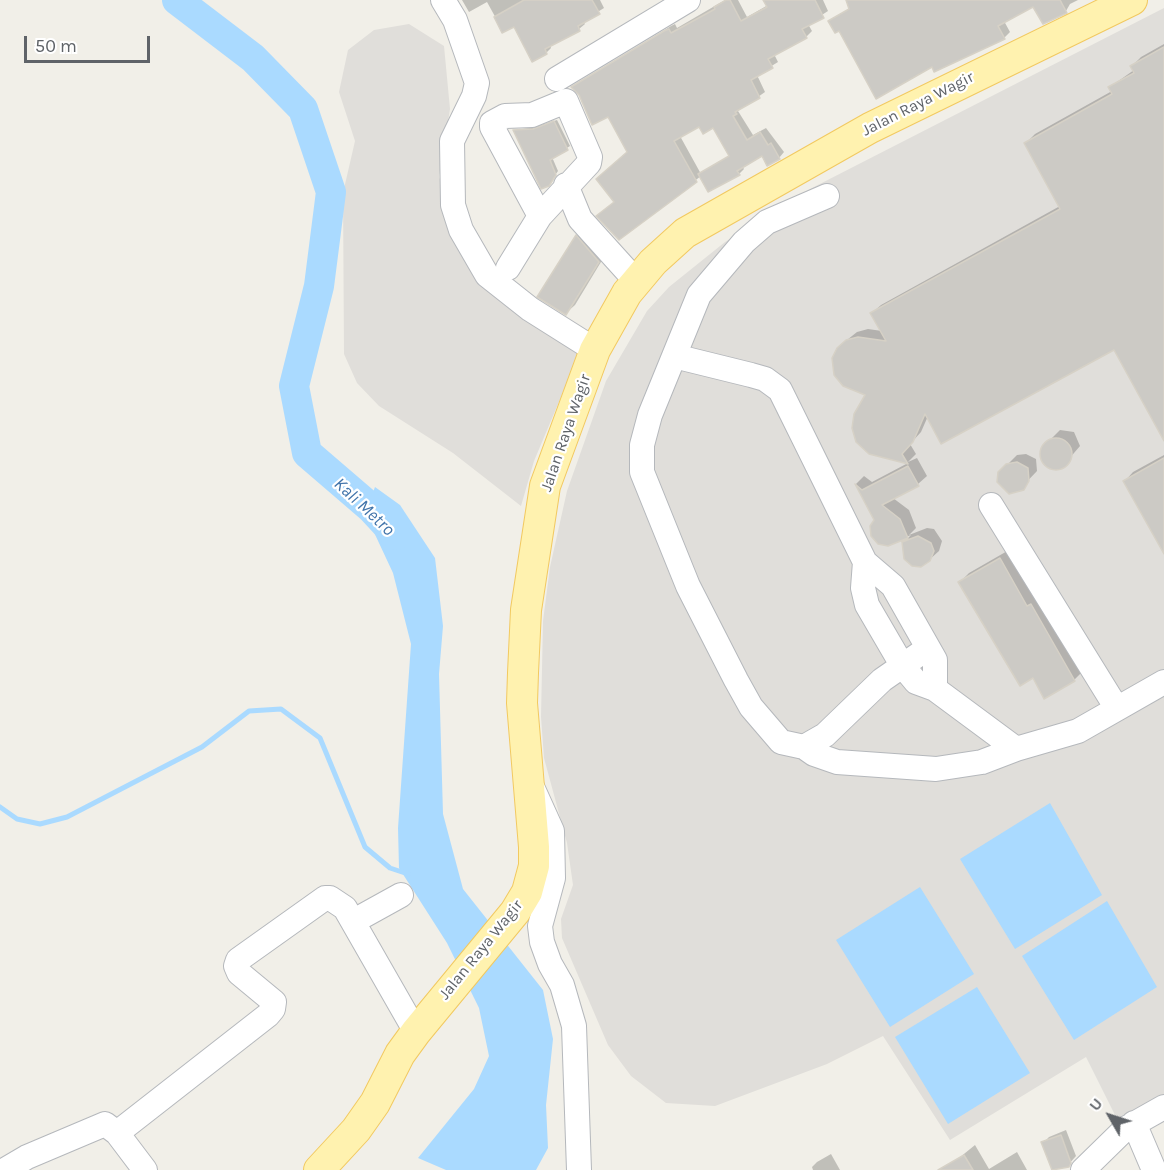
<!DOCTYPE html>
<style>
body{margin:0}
#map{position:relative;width:1164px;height:1170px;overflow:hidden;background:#f1efe8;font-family:Karla,sans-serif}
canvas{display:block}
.north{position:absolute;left:1080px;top:1086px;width:60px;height:60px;-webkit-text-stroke:4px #fff;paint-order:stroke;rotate:309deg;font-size:16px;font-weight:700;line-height:24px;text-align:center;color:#5f6368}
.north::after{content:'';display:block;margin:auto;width:21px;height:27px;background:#5f6368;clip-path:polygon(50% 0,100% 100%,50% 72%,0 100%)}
.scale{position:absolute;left:24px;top:36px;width:126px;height:27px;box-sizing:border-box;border:3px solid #5f6368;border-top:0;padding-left:8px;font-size:18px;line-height:21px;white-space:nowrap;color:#5f6368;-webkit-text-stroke:4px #fff;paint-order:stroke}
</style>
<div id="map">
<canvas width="1164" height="1170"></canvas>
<div class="north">U</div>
<div class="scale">50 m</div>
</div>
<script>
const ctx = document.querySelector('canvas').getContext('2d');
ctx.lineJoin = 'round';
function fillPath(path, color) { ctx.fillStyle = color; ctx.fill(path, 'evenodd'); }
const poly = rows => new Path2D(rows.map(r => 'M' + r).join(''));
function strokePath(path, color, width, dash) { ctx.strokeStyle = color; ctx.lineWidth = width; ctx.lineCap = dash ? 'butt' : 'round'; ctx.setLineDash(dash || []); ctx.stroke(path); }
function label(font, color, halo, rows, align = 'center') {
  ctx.font = font + ' Karla,sans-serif'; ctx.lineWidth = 4.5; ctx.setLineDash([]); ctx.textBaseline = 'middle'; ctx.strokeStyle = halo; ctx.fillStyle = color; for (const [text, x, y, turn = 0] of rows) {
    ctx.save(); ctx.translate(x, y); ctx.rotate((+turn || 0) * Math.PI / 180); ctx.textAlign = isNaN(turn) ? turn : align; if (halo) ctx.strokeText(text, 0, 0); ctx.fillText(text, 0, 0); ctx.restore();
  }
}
fillPath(poly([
 [1164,8,1164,1095,1117,1119,1086,1057,950,1140,883,1036,827,1064,715,1106,666,1103,631,1076,608,1045,562,938,561,919,573,885,567,843,544,758,541,717,543,621,550,567,567,491,606,381,647,311,669,287,725,242,812,188],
 [409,24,444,46,450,109,439,177,461,238,582,347,534,461,521,506,453,453,379,406,357,383,344,354,343,193,355,141,339,92,348,50,374,30]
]), '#e0deda');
fillPath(poly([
 [375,487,400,505,435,558,443,626,439,674,443,814,463,889,543,990,553,1039,546,1105,548,1148,536,1170,446,1170,418,1158,474,1089,489,1056,479,1008,447,943,399,868,398,828,411,644,393,573,365,513],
 [1050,803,1102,895,1015,949,960,859],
 [920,887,974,974,890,1027,836,940],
 [1107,901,1157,987,1074,1040,1022,956],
 [977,987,1030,1073,948,1124,895,1037]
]), '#aadaff');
fillPath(poly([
 [462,0,600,0,604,8,583,21,585,24,579,29,550,45,551,48,546,53,514,25,503,31,487,2,469,12],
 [725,0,738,0,747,17,768,5,765,0,823,0,828,11,808,24,812,31,806,37,774,54,778,62,757,75,765,92,738,111,753,135,766,128,784,152,779,158,763,154,742,166,744,169,739,174,701,176,619,238,615,202,628,152,609,115,573,87,671,26,675,24,677,28],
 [700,125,714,126,730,155,701,174,680,136],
 [847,0,1078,0,1070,4,1066,11,1034,5,1004,21,1010,32,1004,38,932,65,840,29,830,21,850,8],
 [1164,44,1164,438,1115,348,928,416,921,432,910,444,916,454,908,462,917,458,927,476,918,484,893,498,909,510,916,528,909,535,927,528,934,529,942,541,939,551,929,560,904,542,911,535,888,544,856,484,864,476,872,482,908,463,870,453,867,395,847,340,857,332,868,329,882,331,872,313,881,305,1060,206,1026,143,1035,134,1112,91,1110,87,1134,70,1132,66,1141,57],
 [557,120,570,146,552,157,558,171,551,181,515,130,536,127],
 [585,228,607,252,575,305,566,313,577,236],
 [1060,430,1074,432,1080,446,1062,467,1054,468,1044,464,1041,453,1043,447],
 [1026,454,1036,459,1037,471,1017,492,1004,489,999,482,999,473,1017,455],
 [1164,455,1164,551,1125,481,1133,472],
 [1009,550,1083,671,1074,680,1045,697,1033,676,960,582,969,573],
 [1066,1130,1076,1156,1068,1165,1053,1170,1043,1143,1049,1137],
 [975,1145,989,1169,1017,1152,1027,1170,959,1170,954,1162],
 [831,1154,840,1170,813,1170,812,1167,817,1162]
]), '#0003');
strokePath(poly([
 [0,807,17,819,40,824,67,817,202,747,249,711,281,709,320,738,365,847,390,868,408,874]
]), '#aadaff', 5);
strokePath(poly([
 [177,0,253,58,303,109,331,192,319,286,294,386,307,453,371,508,396,535]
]), '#aadaff', 30);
const building = poly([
 [524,0,592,0,600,14,578,26,580,31,545,49,547,54,532,62,514,27,502,33,494,17,524,0],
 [726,0,730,0,741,21,767,7,763,0,815,0,824,18,802,29,807,38,768,59,773,68,751,80,760,98,735,112,737,114,733,116,747,140,760,132,768,145,771,143,780,159,767,166,762,156,737,171,740,175,708,192,698,174,729,156,713,128,703,134,699,127,674,141,697,182,619,240,596,216,614,202,596,179,627,152,608,117,592,125,579,95,571,87,664,31,669,29,671,33,715,9,714,7,726,0],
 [846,0,1060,0,1067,13,1043,24,1033,7,998,26,1005,39,934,72,932,67,876,99,839,31,835,33,828,21,849,9,846,0],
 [1164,47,1164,441,1114,350,941,444,925,414,913,442,902,454,908,464,869,454,856,442,852,428,854,414,865,395,843,386,834,375,832,358,837,348,846,340,858,337,886,341,870,313,1060,209,1024,143,1112,94,1108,87,1134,73,1130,66,1164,47],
 [554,121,568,150,550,160,556,175,549,186,541,189,513,130,533,129,554,121],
 [576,235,599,262,566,315,537,297,576,235],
 '1040 454a16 16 0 1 1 32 0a16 16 0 1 1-32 0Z',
 [1164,458,1164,554,1123,481,1164,458],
 [1017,462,1028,468,1029,481,1024,490,1009,494,997,482,998,472,1006,464,1017,462],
 [908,466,919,486,882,505,900,519,908,538,888,546,878,544,871,536,870,526,874,520,855,484,862,490,908,466],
 [918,536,931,543,934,551,930,561,921,567,912,566,904,559,902,542,918,536],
 [1000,558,1027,606,1031,604,1075,681,1044,699,1033,678,1020,686,958,582,1000,558],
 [1061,1135,1071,1163,1069,1167,1052,1170,1041,1142,1061,1135],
 [964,1155,973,1170,938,1170,964,1155]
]);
fillPath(building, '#cccac5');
strokePath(building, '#d6d1c6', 1.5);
const minor = poly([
 [443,0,455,20,477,83,474,96,452,141,453,205,461,230,487,275,530,309,595,350],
 [557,79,688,0],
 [566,185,580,219,636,281],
 [827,196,767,222,744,242,699,295,650,415,642,445,642,472,688,586,736,680,751,707,781,742,804,747,825,735,882,680,928,648],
 [508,268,540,216,492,127,492,123,505,116,532,115,566,101,590,157,589,163,540,216],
 [674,356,751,375,765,379,780,390,865,562,893,586,935,660,935,689],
 [991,505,1116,707],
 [865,562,863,588,867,605,902,665,916,682,935,689,1016,749,1078,731,1164,682],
 [804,747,814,754,837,762,936,769,982,762,1016,749],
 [533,789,552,831,553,878,540,926,542,942,550,964,562,985,574,1026,579,1170],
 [354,921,401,895],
 [1134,1123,1154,1170],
 [117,1133,268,1015,273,1009,274,1002,239,973,236,966,238,960,325,898,330,898,345,908,416,1032],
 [5,1170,27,1157,105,1124,117,1133,145,1170],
 [1083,1170,1125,1129,1164,1107]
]);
const major = poly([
 [319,1170,356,1130,375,1103,400,1054,416,1032,515,912,527,892,534,866,534,847,522,703,523,673,526,610,545,486,595,350,627,293,653,262,685,233,870,128,1132,0]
]);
strokePath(minor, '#b5b8bc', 26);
strokePath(major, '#f2c960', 32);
strokePath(minor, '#fff', 24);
strokePath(major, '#fff2af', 30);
label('16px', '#5f6368', '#fff', [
 ["Jalan Raya Wagir",918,104,-27],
 ["Jalan Raya Wagir",566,433,-71],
 ["Jalan Raya Wagir",481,950,-51]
]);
label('italic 18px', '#4174aa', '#fff', [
 ["Kali Metro",364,507,43]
]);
</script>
